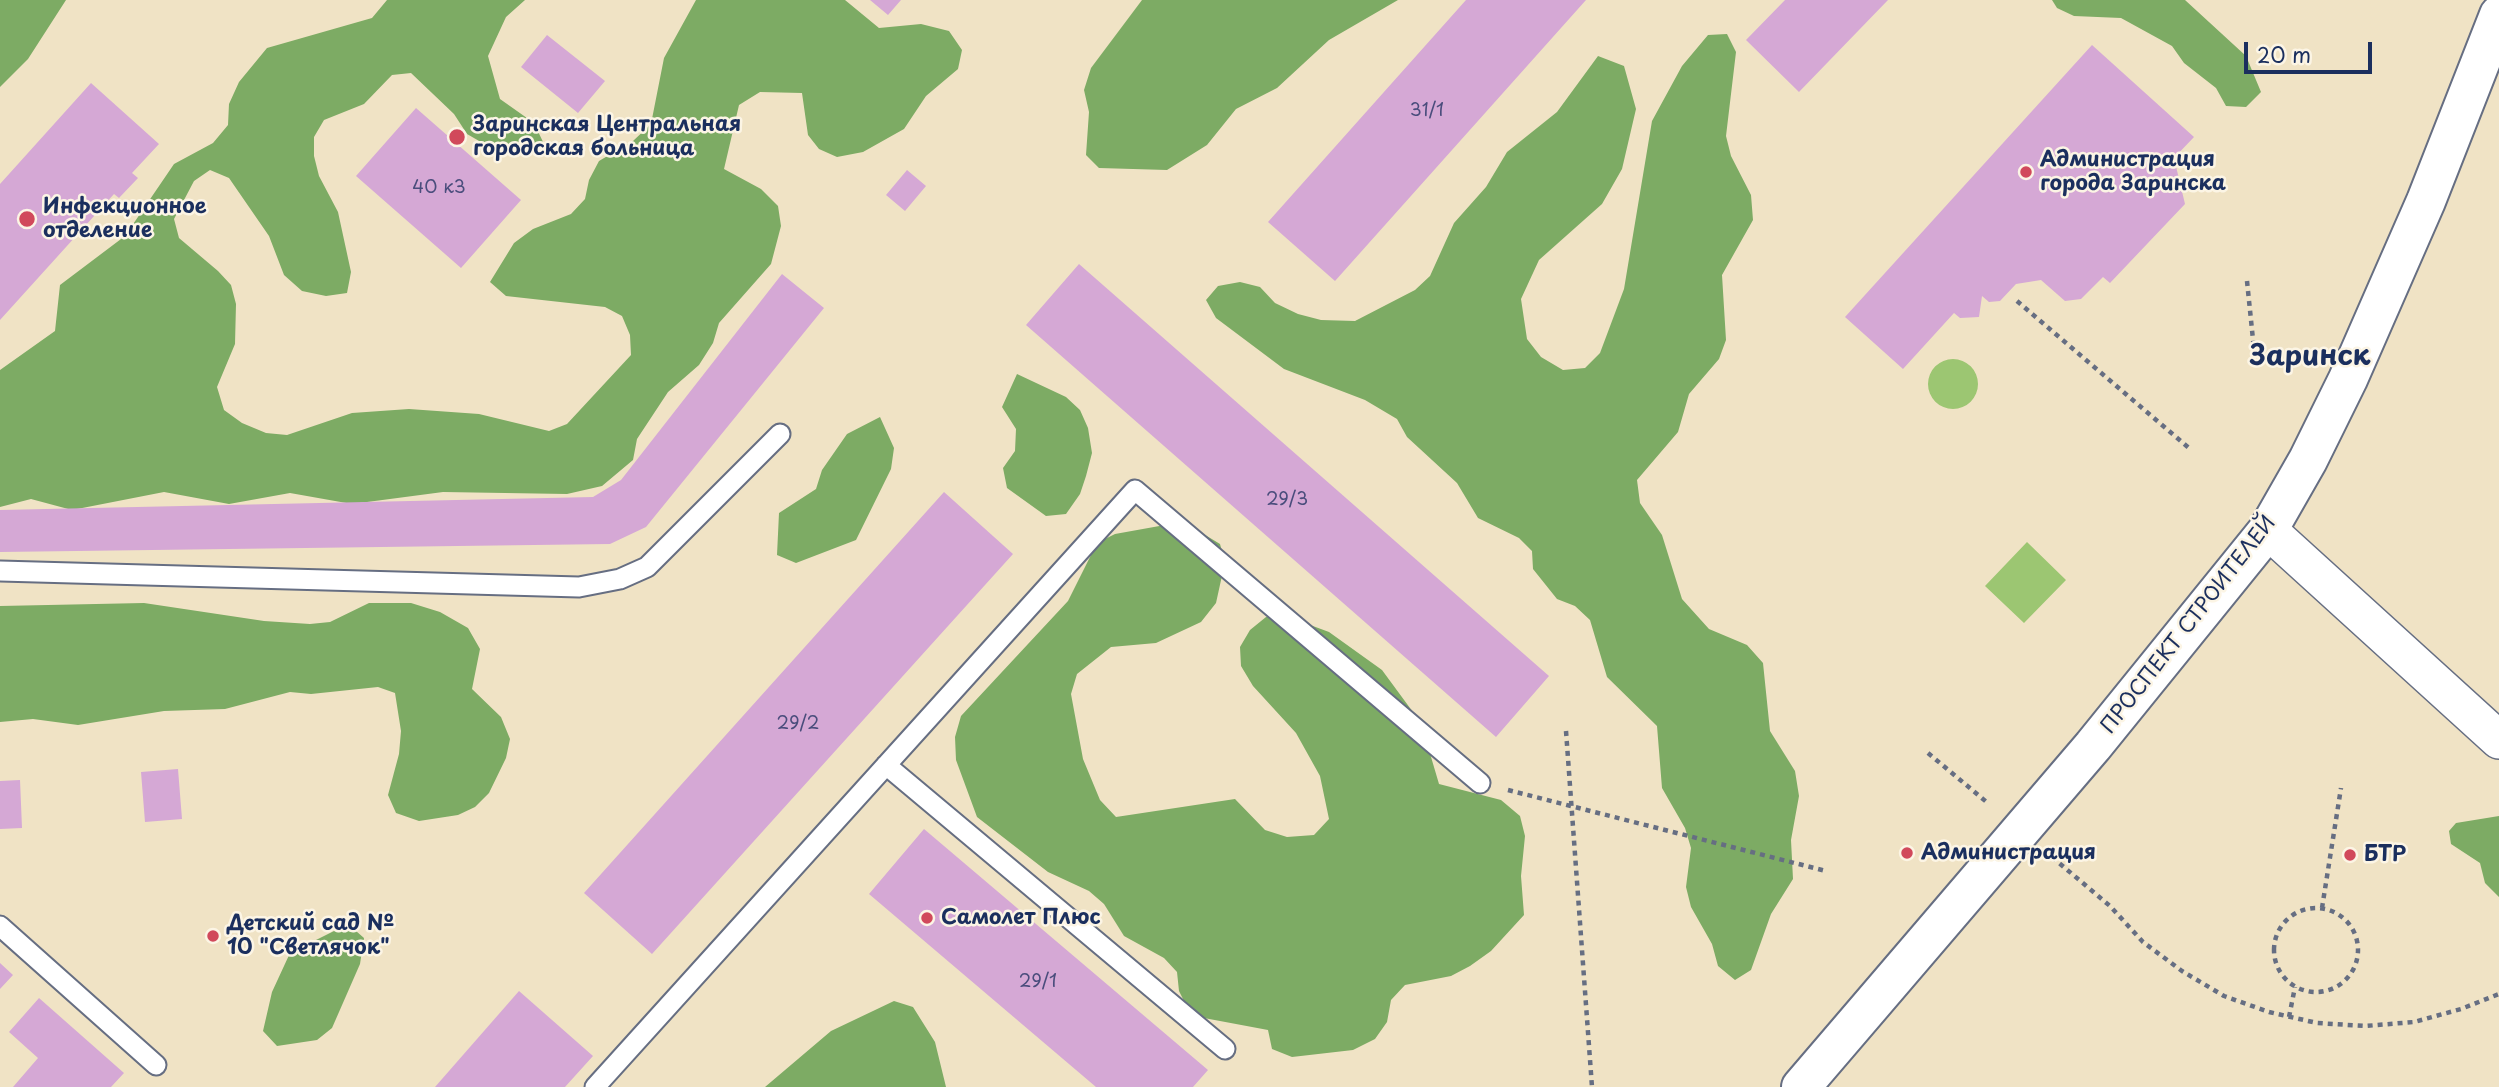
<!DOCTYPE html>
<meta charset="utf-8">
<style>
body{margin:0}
#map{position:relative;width:2499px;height:1087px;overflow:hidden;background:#f0e3c5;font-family:"Playpen Sans",sans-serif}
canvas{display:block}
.scale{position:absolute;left:2244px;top:42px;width:128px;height:32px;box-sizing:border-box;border:4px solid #1b2f5e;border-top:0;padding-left:9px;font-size:21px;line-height:24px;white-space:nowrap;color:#1b2f5e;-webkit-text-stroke:5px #fcf5e5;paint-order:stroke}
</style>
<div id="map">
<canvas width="2499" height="1087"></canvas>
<div class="scale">20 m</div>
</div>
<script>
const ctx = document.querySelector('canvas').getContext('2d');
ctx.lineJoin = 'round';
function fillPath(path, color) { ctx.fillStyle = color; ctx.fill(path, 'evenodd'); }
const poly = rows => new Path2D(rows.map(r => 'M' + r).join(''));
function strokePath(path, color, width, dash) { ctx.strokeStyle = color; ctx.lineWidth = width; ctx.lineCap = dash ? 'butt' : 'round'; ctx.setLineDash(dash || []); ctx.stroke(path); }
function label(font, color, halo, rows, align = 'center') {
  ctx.font = font + ' "Playpen Sans",sans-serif'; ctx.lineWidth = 5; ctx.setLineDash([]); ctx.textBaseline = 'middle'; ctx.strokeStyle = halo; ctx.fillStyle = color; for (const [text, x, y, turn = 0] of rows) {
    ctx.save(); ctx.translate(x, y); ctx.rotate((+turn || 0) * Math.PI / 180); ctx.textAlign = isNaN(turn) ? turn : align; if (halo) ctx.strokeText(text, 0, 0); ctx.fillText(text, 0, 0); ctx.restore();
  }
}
fillPath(poly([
 '1928 384a25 25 0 1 1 50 0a25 25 0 1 1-50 0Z',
 [2027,542,2066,580,2024,623,1985,586]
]), '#9cc672');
fillPath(poly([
 [0,0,66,0,28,59,0,87],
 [387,0,525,0,506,17,488,56,500,99,534,123,544,144,530,156,486,145,467,134,454,114,411,73,392,75,364,104,324,120,314,137,314,156,319,176,338,212,351,272,347,293,326,296,302,291,284,275,269,236,229,178,210,170,194,181,174,219,179,238,218,271,231,285,236,304,235,344,217,387,224,410,242,423,266,433,287,435,352,413,409,409,479,414,549,431,567,424,631,355,630,335,622,316,605,307,506,296,490,282,514,243,533,229,571,214,585,199,589,180,599,161,633,141,651,124,664,58,696,0,845,0,879,28,921,24,949,31,962,50,958,69,926,96,904,129,863,152,837,157,819,149,808,135,802,93,760,92,739,105,724,169,761,189,778,206,781,226,771,264,719,323,713,343,699,365,668,392,637,439,633,460,602,486,567,494,443,492,352,504,290,493,229,504,164,492,72,510,31,499,0,507,0,370,55,331,60,285,125,236,174,164,213,143,228,125,229,104,239,82,267,48,372,18],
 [1142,0,1398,0,1329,40,1277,88,1236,109,1207,145,1167,170,1099,168,1086,155,1089,112,1084,90,1091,68],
 [2052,0,2185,0,2246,56,2261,92,2246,107,2226,106,2216,88,2184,63,2172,46,2121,18,2074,16,2057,8],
 [1727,34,1736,52,1726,136,1731,156,1751,195,1753,220,1722,275,1726,340,1719,359,1689,394,1678,432,1637,480,1640,503,1662,535,1682,599,1709,629,1747,645,1763,663,1770,731,1795,771,1799,796,1791,840,1793,879,1771,914,1751,970,1735,980,1718,966,1712,944,1691,907,1686,887,1691,848,1685,828,1662,788,1657,726,1607,677,1590,620,1575,606,1557,599,1533,569,1532,551,1519,538,1478,518,1457,483,1407,437,1397,419,1365,400,1284,369,1216,318,1206,300,1218,286,1240,282,1260,287,1275,303,1298,314,1321,320,1355,321,1415,290,1430,276,1454,223,1486,187,1507,152,1557,112,1598,56,1624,66,1636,109,1622,169,1602,204,1539,260,1521,299,1527,339,1541,357,1563,370,1585,368,1600,353,1624,289,1652,121,1682,66,1708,35],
 [1017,374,1066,397,1080,410,1088,428,1092,453,1086,476,1080,494,1066,514,1046,516,1007,488,1003,468,1015,451,1016,429,1002,407],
 [880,417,894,448,891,469,856,540,796,563,777,555,779,513,816,489,822,470,847,434],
 [1165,525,1197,530,1220,544,1225,562,1216,603,1201,622,1156,643,1111,647,1077,674,1071,694,1083,759,1100,800,1116,817,1235,799,1265,830,1287,837,1314,835,1329,819,1320,776,1296,733,1253,686,1241,666,1240,647,1250,630,1266,617,1286,616,1329,632,1382,670,1421,723,1439,784,1501,800,1520,816,1525,836,1521,876,1524,915,1491,951,1470,966,1451,976,1405,985,1391,1000,1387,1022,1375,1039,1353,1050,1292,1057,1272,1049,1268,1030,1204,1018,1188,1009,1179,991,1177,972,1164,958,1124,936,1104,904,1089,891,1048,872,977,817,956,760,955,737,961,716,1068,601,1097,543,1115,534],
 [144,603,264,621,310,624,330,622,369,603,411,603,440,612,468,628,480,649,472,689,501,717,510,739,506,758,489,793,475,807,458,815,419,821,396,813,388,795,399,754,401,731,395,693,378,687,311,694,290,692,225,709,164,711,78,725,33,719,0,722,0,606],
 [2499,816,2499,897,2485,883,2480,863,2451,844,2449,831,2456,823],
 [348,924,364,938,360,964,332,1028,317,1040,277,1046,263,1031,272,992,290,953],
 [894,1001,913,1007,935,1042,946,1087,765,1087,831,1031]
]), '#7dab64');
fillPath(poly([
 [870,0,901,0,888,15],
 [1466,0,1586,0,1335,281,1268,222],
 [1785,0,1888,0,1799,92,1746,40],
 [547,35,605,81,578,113,521,67],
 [2092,45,2194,137,2174,158,2185,204,2110,283,2103,277,2081,299,2065,301,2041,280,2016,284,2000,301,1989,302,1982,296,1979,317,1960,318,1954,313,1903,369,1845,317],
 [91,83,159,144,132,173,138,178,119,198,114,194,0,320,0,184],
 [416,108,521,200,461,268,356,176],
 [907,170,926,186,905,211,886,195],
 [1079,264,1549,676,1496,737,1026,325],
 [782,274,824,308,646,527,610,544,0,552,0,510,593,497,621,480],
 [944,492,1013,554,652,954,584,893],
 [178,769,182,819,145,822,141,772],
 [20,780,22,828,0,829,0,781],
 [924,829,1208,1070,1193,1087,1096,1087,869,894],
 [0,963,13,975,0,989],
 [519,991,593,1056,565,1087,435,1087],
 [39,998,124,1073,111,1087,13,1087,38,1058,9,1032]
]), '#d5a8d5');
const lane = poly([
 [0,571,579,587,620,579,647,567,780,434],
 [886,765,1225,1049],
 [0,926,156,1065],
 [595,1087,1135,490,1480,783]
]);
const street = poly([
 [2268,530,2499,740]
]);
const secondary = poly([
 [1801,1087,2093,746,2268,530,2308,460,2348,379,2426,201,2499,15]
]);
strokePath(lane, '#666e82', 23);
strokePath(street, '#666e82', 40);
strokePath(secondary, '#666e82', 42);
strokePath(poly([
 [2247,281,2256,369],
 [2017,301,2189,448],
 [1566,731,1592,1087],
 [1928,753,1989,804],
 [1508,790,1826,871],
 [2052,857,2110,906,2143,942,2182,971,2224,996,2269,1012,2317,1023,2365,1026,2414,1022,2461,1009,2499,994],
 [2322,908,2341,788],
 '2274 950a42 42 0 1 1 84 0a42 42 0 1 1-84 0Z',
 [2289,1017,2295,987]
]), '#666e82', 4.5, [5, 5]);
strokePath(lane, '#fff', 19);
strokePath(street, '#fff', 37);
strokePath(secondary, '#fff', 38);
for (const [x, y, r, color] of [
 [457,137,9,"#d1495b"],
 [2026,172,7,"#d1495b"],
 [27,219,9,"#d1495b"],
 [1907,853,7,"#d1495b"],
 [2350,855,7,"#d1495b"],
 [927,918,7,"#d1495b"],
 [213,936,7,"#d1495b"]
]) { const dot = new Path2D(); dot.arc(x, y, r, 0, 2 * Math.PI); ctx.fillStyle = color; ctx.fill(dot); strokePath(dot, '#fcf5e5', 2.5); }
label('18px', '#4a4d7c', null, [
 ["31/1",1427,111],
 ["40 к3",439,188],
 ["29/3",1287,500],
 ["29/2",798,724],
 ["29/1",1038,982]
]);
label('bold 21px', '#1b2f5e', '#fcf5e5', [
 ["Заринская Центральная",473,125],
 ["городская больница",473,149],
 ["Администрация",2040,160],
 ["города Заринска",2040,184],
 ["Инфекционное",43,207],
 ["отделение",43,231],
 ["Администрация",1921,853],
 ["БТР",2364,855],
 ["Самолет Плюс",941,918],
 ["Детский сад №",227,924],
 ["10 \"Светлячок\"",227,948]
], 'left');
label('21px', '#1b2f5e', '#fcf5e5', [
 ["ПРОСПЕКТ СТРОИТЕЛЕЙ",2189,625,-52]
]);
label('bold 28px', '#1b2f5e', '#fcf5e5', [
 ["Заринск",2310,357]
]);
</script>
